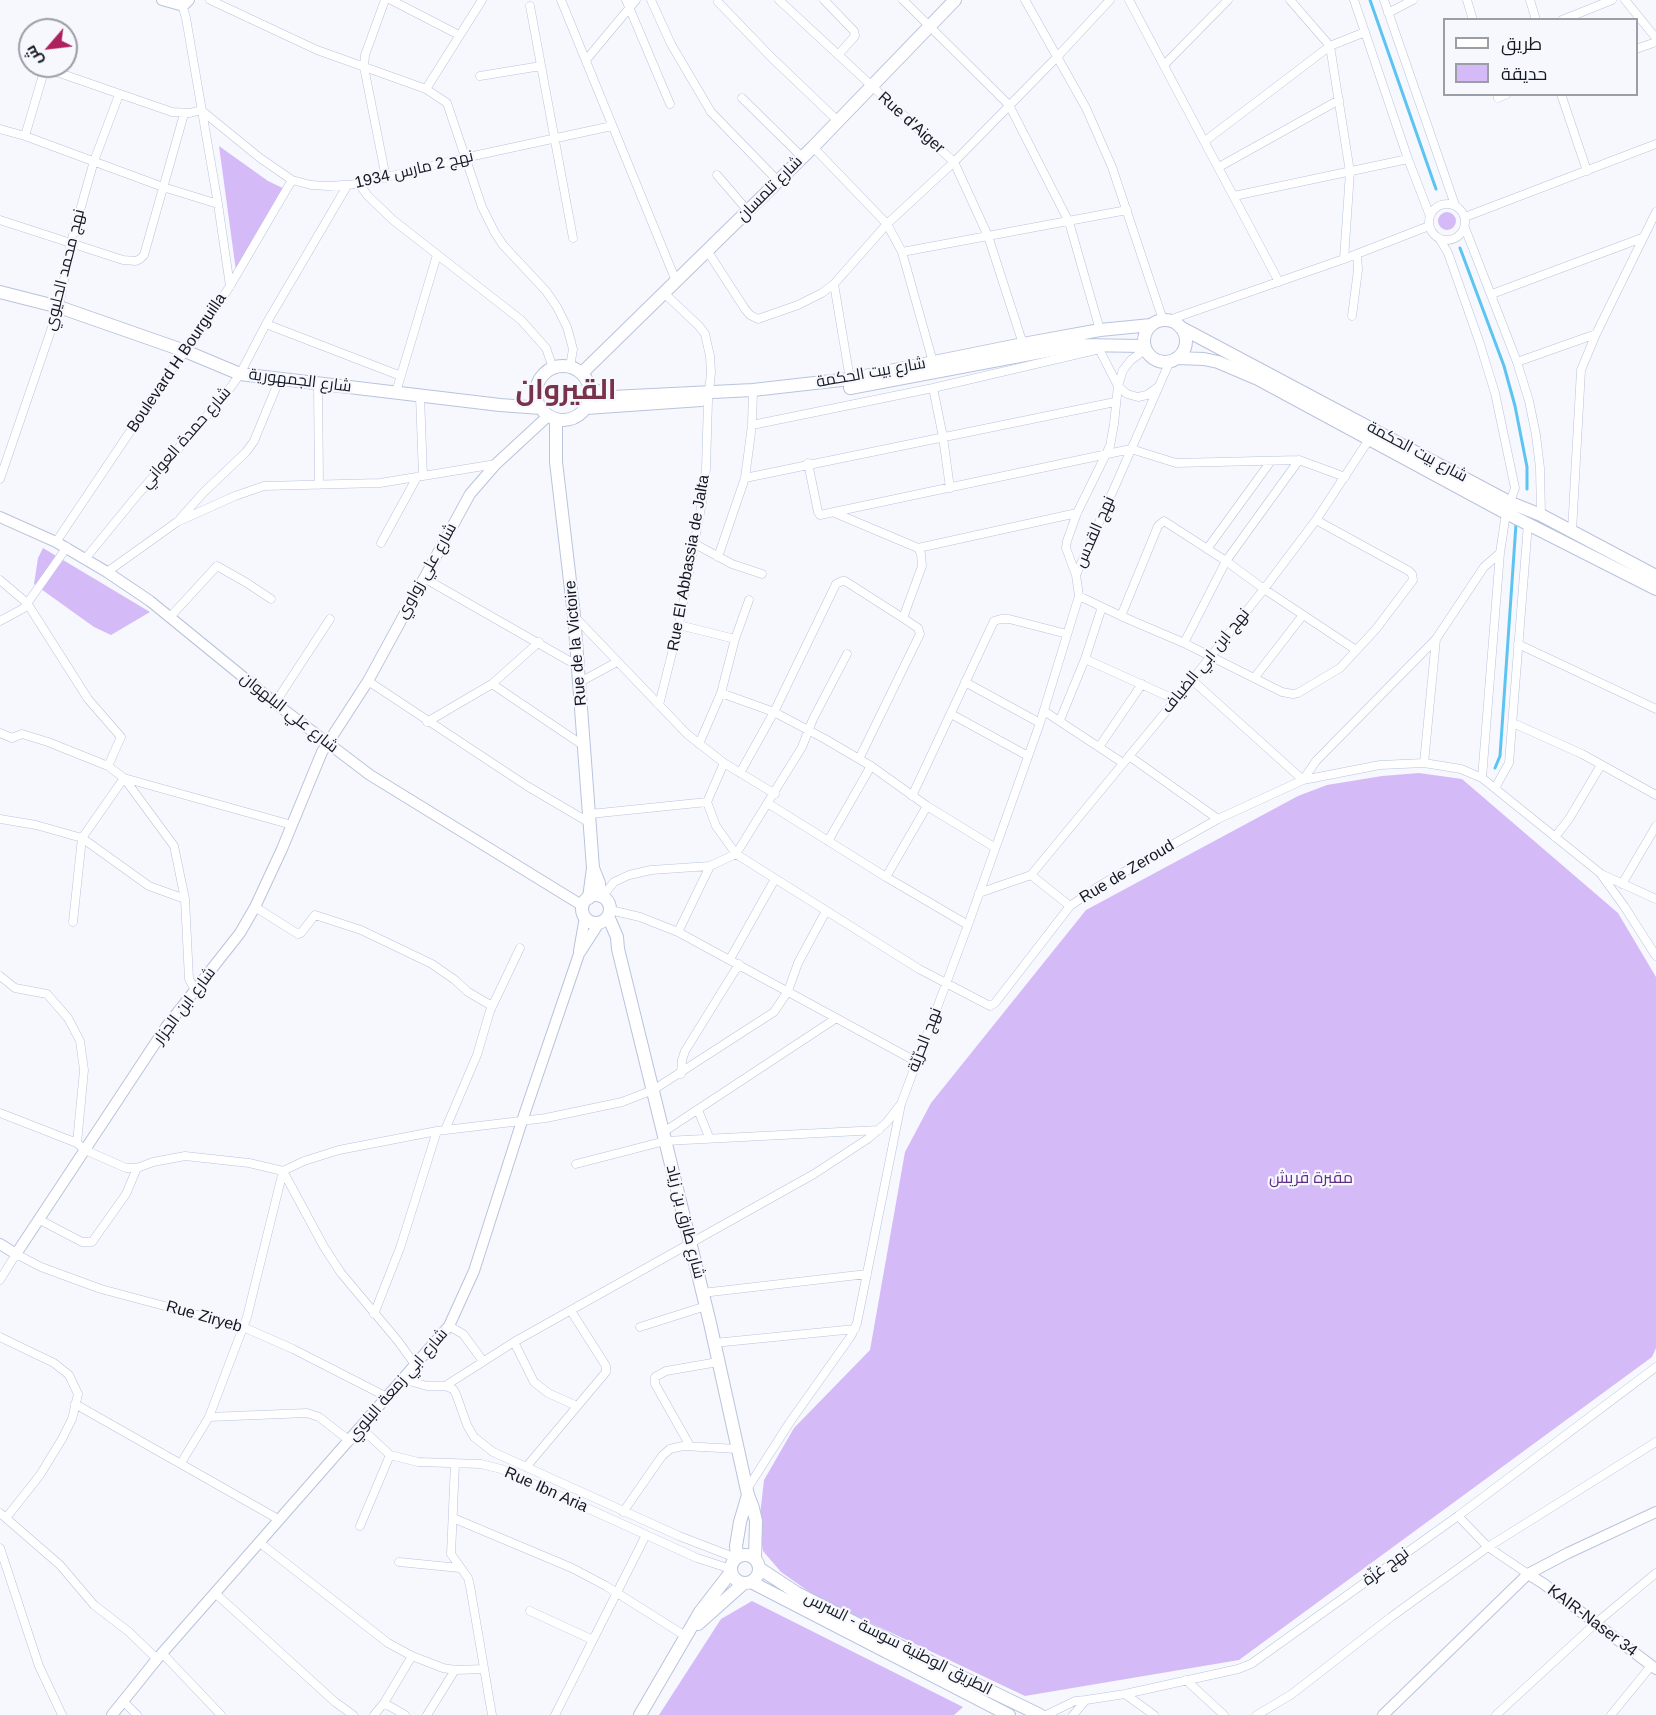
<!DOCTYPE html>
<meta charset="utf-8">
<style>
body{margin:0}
#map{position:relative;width:1656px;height:1715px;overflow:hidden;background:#f6f8fe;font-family:Arial,Cairo,sans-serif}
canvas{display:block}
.legend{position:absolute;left:1443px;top:18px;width:195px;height:78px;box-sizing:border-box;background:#f6f8fe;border:2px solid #9c9ea6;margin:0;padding:8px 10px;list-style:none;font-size:18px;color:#141821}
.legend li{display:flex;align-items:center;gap:12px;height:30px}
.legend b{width:30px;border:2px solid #9c9ea6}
.north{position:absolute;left:18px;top:18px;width:60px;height:60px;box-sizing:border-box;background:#f6f8fe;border:2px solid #9c9ea6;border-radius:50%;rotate:242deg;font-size:16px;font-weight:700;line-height:24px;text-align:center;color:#141821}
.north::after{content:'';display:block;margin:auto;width:21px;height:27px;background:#ae215e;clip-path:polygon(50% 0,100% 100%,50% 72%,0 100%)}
</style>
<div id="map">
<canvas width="1656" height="1715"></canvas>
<ul class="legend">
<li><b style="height:8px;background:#fff"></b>طريق</li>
<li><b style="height:16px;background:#d5baf8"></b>حديقة</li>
</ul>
<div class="north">ش</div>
</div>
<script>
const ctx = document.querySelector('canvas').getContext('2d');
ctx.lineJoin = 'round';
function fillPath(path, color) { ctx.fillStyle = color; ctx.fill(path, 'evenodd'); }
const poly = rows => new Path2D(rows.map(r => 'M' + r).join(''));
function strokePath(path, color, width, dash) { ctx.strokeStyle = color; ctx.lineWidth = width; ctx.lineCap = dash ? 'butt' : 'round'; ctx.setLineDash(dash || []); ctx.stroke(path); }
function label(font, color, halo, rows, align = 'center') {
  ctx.font = font + ' Arial,Cairo,sans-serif'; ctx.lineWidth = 4.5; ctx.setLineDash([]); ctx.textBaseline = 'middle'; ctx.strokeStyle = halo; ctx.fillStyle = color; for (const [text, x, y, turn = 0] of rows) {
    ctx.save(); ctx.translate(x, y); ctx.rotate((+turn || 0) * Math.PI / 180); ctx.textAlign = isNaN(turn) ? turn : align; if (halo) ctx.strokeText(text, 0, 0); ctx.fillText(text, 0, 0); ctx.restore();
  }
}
fillPath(poly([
 [219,146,268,181,289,191,236,271],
 '1438 221a9 9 0 1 1 18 0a9 9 0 1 1-18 0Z',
 [43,548,150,612,111,635,94,627,34,584,38,558],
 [1419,773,1462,779,1618,913,1656,977,1656,1348,1652,1357,1239,1660,1025,1696,818,1598,781,1572,763,1551,759,1524,764,1480,794,1428,870,1350,905,1152,931,1103,1086,910,1298,796,1327,785,1382,776],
 [752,1601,963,1707,954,1715,659,1715,721,1619]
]), '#d5baf8');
strokePath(poly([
 [1370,0,1436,189],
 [1460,248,1504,366,1515,406,1527,467,1527,489],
 [1495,768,1500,756,1516,524]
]), '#5dc3f1', 3);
const street = poly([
 [210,0,317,50,426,89,447,103,482,207,495,233,503,245,546,291,557,307,567,327,573,349,570,367],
 [385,0,365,55,364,67,386,178],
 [391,0,459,35],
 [561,0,676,281],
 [626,0,670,104],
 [651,0,671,44,711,112,778,181],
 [779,0,954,162,988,236,1023,344],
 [824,0,854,31,855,36,838,55],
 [903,0,1009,105,1069,222,1100,330],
 [1025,0,1086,108,1112,167,1163,320],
 [1129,0,1279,282],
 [1290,0,1330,46,1350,172,1344,259],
 [1354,0,1408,159,1430,216],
 [1384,0,1455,205],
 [1467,0,1473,20],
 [1530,0,1536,20],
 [1625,0,1656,38],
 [181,1,186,18,218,204,230,286],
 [718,2,771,57,837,120],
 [530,6,573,238],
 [1388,13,1413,0],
 [1562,20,1612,0],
 [1636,49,1656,42],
 [586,60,636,0],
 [1164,65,1228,0],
 [480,76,541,66],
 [426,89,482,0],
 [1497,94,1498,98,1507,94],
 [1561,94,1587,171],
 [742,98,802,157],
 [201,110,260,158,292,180,311,185,328,186,359,184,464,158,612,126],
 [0,129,25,136,45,68,172,112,190,113,201,110],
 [25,136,163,187,218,204],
 [1205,141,1330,46,1365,32],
 [813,147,887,224,902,252,933,362],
 [1219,167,1339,100],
 [717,175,748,211],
 [359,184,368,196,393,220,521,320,546,348,553,368],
 [1234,196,1408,159],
 '1429 222a18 18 0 1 1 36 0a18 18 0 1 1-36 0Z',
 [1465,217,1656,144],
 [0,220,123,260,136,261,140,259,144,255,184,114],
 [1465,228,1517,362,1529,401,1536,435,1540,468,1541,515],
 [1439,238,1448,253,1479,341,1495,393,1515,488,1506,513,1500,553,1482,778],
 [708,252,745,309,750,315,758,319,798,305,822,293,834,284,887,224,954,162,1057,57,1110,0],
 [902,252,1127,210],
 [834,284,850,379],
 [1492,294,1642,238],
 [1352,316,1358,270,1357,254],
 [1169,320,1344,259,1429,226],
 [266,324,401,376],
 [1099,349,1118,386,1127,394,1138,397,1147,395,1158,387],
 [1517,362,1596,334],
 [318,383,319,485],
 [933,388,943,437,950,488],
 [396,392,437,255],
 [420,396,423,476],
 [752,425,933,388,1100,349],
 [808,463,818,512,820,515,1131,449,1176,463,1299,460,1345,477],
 [745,478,1115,402],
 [0,479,59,307,71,242,94,161,119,95],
 [835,513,918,548,921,554,922,566,903,618],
 [180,519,203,493,246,452,254,441,280,378],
 [1572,531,1581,370,1596,334,1656,212],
 [56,542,174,366,203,327,230,286,292,180],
 [381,543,417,477],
 [695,544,732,564,762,574],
 [918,548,1077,513],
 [1207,549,1271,461],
 [718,557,745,478,752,425,753,390],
 [85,559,139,493,226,394,240,374,266,324,347,186],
 [107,572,177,522,235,496,264,486,380,483,496,464],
 [1076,575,1170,361],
 [424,578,578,666],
 [0,580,27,603,88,699,121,737,108,766],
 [1079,596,1121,616,1184,643,1282,692,1293,694,1298,693,1340,668,1376,629,1413,580,1412,574,1409,571,1316,520],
 [1121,616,1158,526,1164,521,1226,561,1264,589,1356,650],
 [170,617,217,566,247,583,271,599],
 [575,617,687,734,724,763,775,794],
 [0,621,24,608,67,547],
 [679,625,735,639],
 [1184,643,1226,561,1299,460],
 [1518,644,1656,709],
 [1085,659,1176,700],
 [1255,677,1303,615],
 [1192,680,1303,780],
 [368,681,527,786,590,823],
 [580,682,617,662],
 [965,682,1040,723],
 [492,684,584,746],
 [721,693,774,712,825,739,871,766,927,806,994,847],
 [275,703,330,619],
 [659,705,679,625,702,502,706,469,708,400,711,373,710,356,705,334,699,326,664,293],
 [1044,711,1123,763],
 [951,714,1028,756],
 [1060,720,1085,659,1102,607],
 [427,722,492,684,539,642],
 [1513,723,1582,754,1656,795],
 [0,733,12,738,22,734,48,742,108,766,124,778,292,825],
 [699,744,721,693,735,639,749,600],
 [1099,747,1142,684],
 [1129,756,1218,819],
 [1424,763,1436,639],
 [740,773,774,712,836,584,842,581,845,581,903,618,918,628,920,634,859,759],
 [1303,780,1316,761,1436,639,1484,567,1500,553],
 [1495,788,1509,763,1528,524],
 [912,796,994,621,1001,619,1009,619,1067,634],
 [707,802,716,826,736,854,919,969,990,1006,995,1003,1070,906,1099,886,1218,819,1303,780,1380,765,1424,763,1461,769,1482,778,1600,873,1624,906,1656,956],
 [769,804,886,877,968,925],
 [590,814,707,802,724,763],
 [0,819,36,825,82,838,149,886,185,899],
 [1555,837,1569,819,1601,765],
 [828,841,871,766],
 [1601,874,1656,899],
 [1031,875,1192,680,1264,589,1316,520,1370,438],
 [886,877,927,806],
 [1622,884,1656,826],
 [979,893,1031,875,1070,906],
 [602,897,614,882,629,875,651,870,710,866,736,854,802,747,813,719,847,654],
 [255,907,298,934,301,933,315,915,361,930,432,964,455,980,468,992,492,1006],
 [610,910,640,917,678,932,917,1062],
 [73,922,82,838,124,778,174,846,185,899,189,979,195,990],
 [678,932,710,866],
 [730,959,775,879],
 [0,976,15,988,47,994,68,1018,80,1041,84,1070,77,1143],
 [681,1074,682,1060,685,1051,739,964],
 [698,1110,709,1137],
 [0,1113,77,1143,85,1150,126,1168,137,1168,153,1162,185,1156,249,1163,283,1171,304,1161,339,1150,437,1131,546,1118,622,1102,653,1090,774,1012,788,991,798,963,826,911],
 [445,1130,477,1055,490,1011,520,948],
 [662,1133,835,1019],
 [576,1164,665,1141,879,1130],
 [283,1171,324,1247,341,1273,398,1341,416,1366],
 [40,1220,82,1242,92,1242,126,1194,137,1168],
 [0,1280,16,1254,41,1267,101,1289,243,1327,293,1349,387,1397],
 [702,1293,867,1274],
 [374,1314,400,1248,437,1131],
 [449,1326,463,1334,483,1361],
 [640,1327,706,1306],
 [0,1337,54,1363,69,1375,78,1394,72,1419,62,1439,40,1475,6,1518],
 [514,1342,534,1382,548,1393,577,1406],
 [714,1343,855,1329],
 [405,1377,413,1382,427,1386,445,1386,514,1342,814,1174,869,1138,887,1122,900,1105],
 [445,1386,453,1389,456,1394,467,1425,474,1437,493,1452,679,1536,736,1558],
 [75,1404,278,1519],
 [209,1417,307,1413,319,1417,350,1441],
 [361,1428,390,1455,418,1462,481,1464,501,1469,697,1558,731,1569],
 [690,1446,655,1384,655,1377,666,1371,718,1362],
 [181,1463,209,1417,247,1317,283,1171],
 [455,1464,451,1554,468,1578,470,1586,492,1715],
 [527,1466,606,1372,606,1366,571,1311],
 [747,1489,790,1422,851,1336,857,1323,901,1104,968,925,1040,723,1079,596,1076,575,1066,548,1067,541,1077,513,1110,446,1114,424,1118,386,1123,370,1131,360,1146,349],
 [623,1512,662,1456,670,1449,683,1446,738,1449],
 [0,1513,60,1565,94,1605,129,1632,157,1659],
 [1458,1516,1488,1547,1656,1442],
 [453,1518,572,1568,606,1586,687,1637],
 [360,1526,390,1455],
 [259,1542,388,1643,412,1656,443,1668,455,1670,484,1669],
 [0,1548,39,1666,62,1715],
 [399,1562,460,1568],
 [215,1593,335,1702,353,1715],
 [530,1611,593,1640],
 [162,1653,221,1715],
 [1186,1680,1224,1715],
 [1125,1694,1154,1715],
 [1086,1700,1125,1694,1238,1669,1251,1664,1458,1516,1656,1367],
 [123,1701,137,1715],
 [384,1703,405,1715],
 [374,1715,384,1703,412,1656],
 [427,1715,455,1670],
 [555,1715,646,1535],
 [1046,1715,1075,1701,1086,1700,1073,1715],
 [1257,1715,1292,1694,1391,1617,1488,1547,1528,1574],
 [1496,1715,1596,1623,1656,1573],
 [1611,1715,1651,1666]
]);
const secondary = poly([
 [162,0,180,5,184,5,189,0],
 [0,517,56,542,107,572,150,601,275,703,370,775,583,906],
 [579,951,585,917],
 [0,1244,16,1254,166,1027,240,933,255,907,282,849,322,752,368,681,470,494,496,464,548,416],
 [1528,1574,1544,1584,1656,1669],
 [112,1715,157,1659,449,1326,474,1271,522,1121,579,954,599,923],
 [1383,1715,1528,1574,1568,1553,1656,1512]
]);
const primary = poly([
 [0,292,59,307,185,351,240,374,500,405,541,408],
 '1144 341a21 21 0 1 1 42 0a21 21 0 1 1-42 0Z',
 [1180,327,1511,503,1541,515,1656,576],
 [1177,358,1204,359,1218,362,1258,379,1506,513,1656,589],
 '536 393a27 27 0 1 1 54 0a27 27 0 1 1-54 0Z',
 [582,373,813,147,955,0],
 [590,388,612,397,753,390,850,379,1023,344,1100,330,1151,325],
 [850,388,1078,345,1144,346],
 [586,408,701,400],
 [556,419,556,462,574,615,593,868,599,883,600,896],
 '582 909a14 14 0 1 1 28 0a14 14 0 1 1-28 0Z',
 [589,898,593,868],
 [608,916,617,937,618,949,710,1323,748,1495,753,1508,756,1521,755,1559],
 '731 1569a14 14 0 1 1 28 0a14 14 0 1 1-28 0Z',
 [737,1557,736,1546,740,1522,748,1495],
 [759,1568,797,1593,937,1665,1040,1715],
 [751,1582,1009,1715],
 [698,1624,744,1583],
 [640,1715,700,1612,731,1572]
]);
strokePath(street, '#b8c3dd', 9);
strokePath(secondary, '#b8c3dd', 12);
strokePath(primary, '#b8c3dd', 14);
strokePath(street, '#fff', 8);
strokePath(secondary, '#fff', 10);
strokePath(primary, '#fff', 12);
label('16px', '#141821', '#f6f8fe', [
 ["Rue d'Aiger",911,123,42],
 ["نهج 2 مارس 1934",414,170,-13],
 ["شارع تلمسان",770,189,-45],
 ["نهج محمد الحليوي",65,270,-76],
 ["Boulevard H Bourguilla",177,363,-56],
 ["شارع بيت الحكمة",871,373,-10],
 ["شارع الجمهورية",300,381,7],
 ["شارع حمدة العواني",186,438,-49],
 ["شارع بيت الحكمة",1417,452,28],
 ["نهج القدس",1095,532,-66],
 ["Rue El Abbassia de Jalta",689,563,-80],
 ["شارع علي زواوي",427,571,-61],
 ["Rue de la Victoire",576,643,-95],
 ["نهج ابن ابي الضياف",1206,661,-51],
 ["شارع علي البلهوان",289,713,38],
 ["Rue de Zeroud",1127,872,-31],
 ["شارع ابن الجزار",185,1006,-53],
 ["نهج الحرّيّة",925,1040,-69],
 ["شارع طارق بن زياد",685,1222,76],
 ["Rue Ziryeb",204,1317,16],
 ["شارع ابي زمعة البلوي",398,1385,-49],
 ["Rue Ibn Aria",546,1490,24],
 ["نهج غزّة",1386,1567,-36],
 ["KAIR-Naser 34",1592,1621,37],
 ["الطريق الوطنية سوسة - السرس",898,1644,27]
]);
label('16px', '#5c2e87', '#f6f8fe', [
 ["مقبرة قريش",1311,1179]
]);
label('bold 28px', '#78334a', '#f6f8fe', [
 ["القيروان",566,391]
]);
</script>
